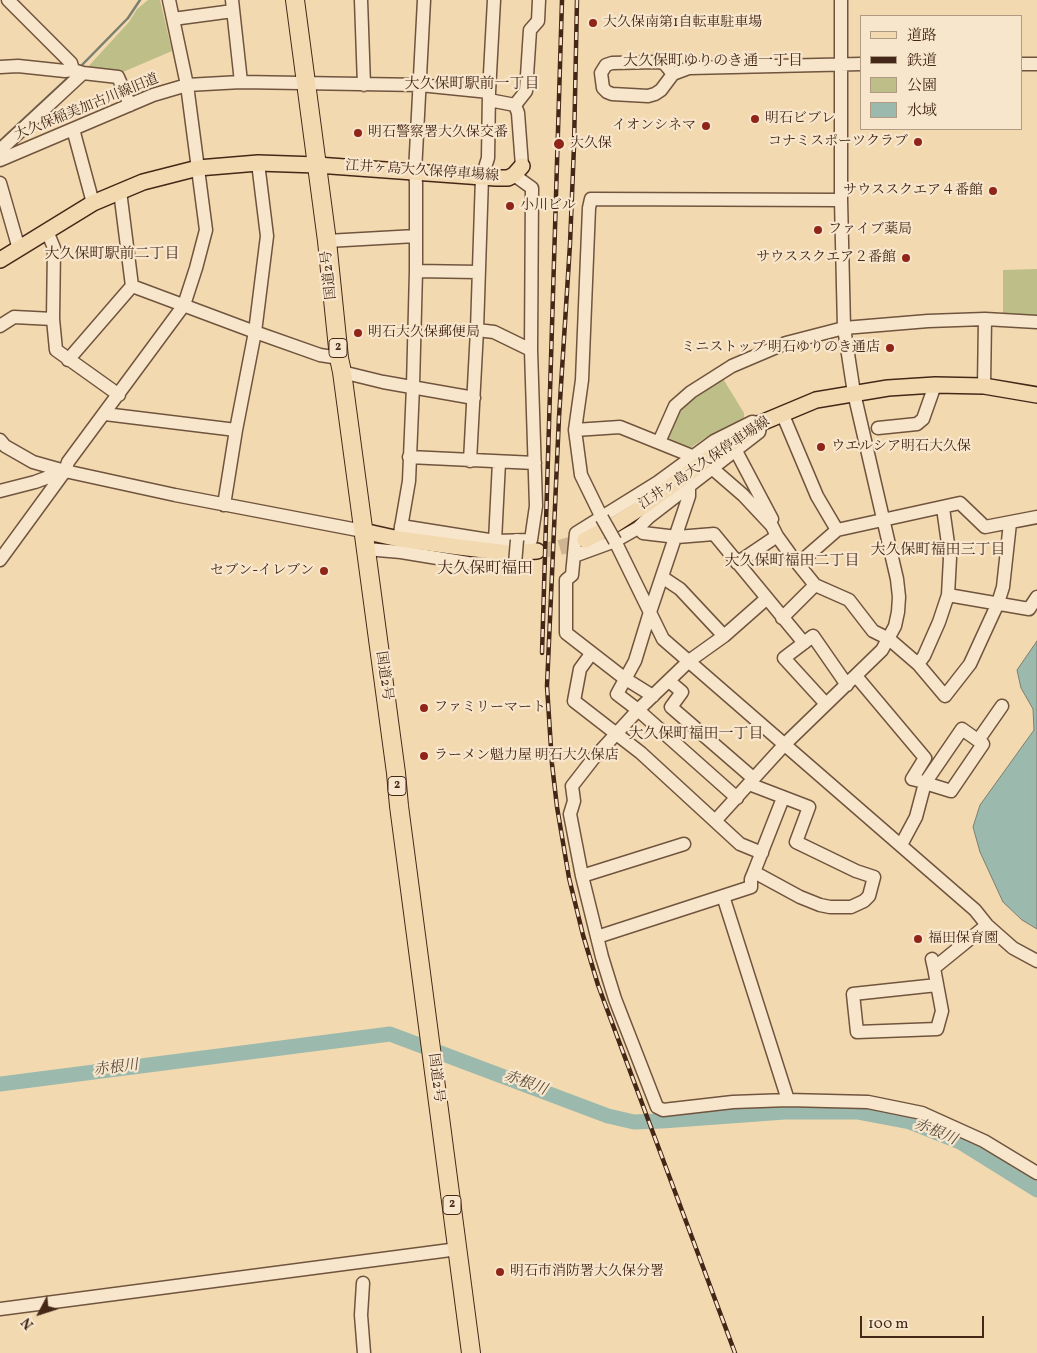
<!DOCTYPE html>
<meta charset="utf-8">
<style>
body{margin:0}
#map{position:relative;width:1037px;height:1353px;overflow:hidden;background:#f3d9b0;font-family:Vollkorn,"Noto Serif JP",serif}
canvas{display:block}
.legend{position:absolute;left:860px;top:15px;width:162px;height:115px;box-sizing:border-box;background:#f7e6cc;border:1px solid #b09a84;margin:0;padding:6px 9px;list-style:none;font-size:15px;color:#452718}
.legend li{display:flex;align-items:center;gap:10px;height:25px}
.legend b{width:25px;border:1px solid #b09a84}
.north{position:absolute;left:15px;top:1288px;width:50px;height:50px;-webkit-text-stroke:4px #f7e6cc;paint-order:stroke;rotate:230deg;font-size:14px;font-weight:700;line-height:20px;text-align:center;color:#452718}
.north::after{content:'';display:block;margin:auto;width:18px;height:22px;background:#452718;clip-path:polygon(50% 0,100% 100%,50% 72%,0 100%)}
.scale{position:absolute;left:860px;top:1316px;width:124px;height:22px;box-sizing:border-box;border:2px solid #452718;border-top:0;padding-left:6px;font-size:15px;line-height:18px;white-space:nowrap;color:#452718;-webkit-text-stroke:4px #f7e6cc;paint-order:stroke}
</style>
<div id="map">
<canvas width="1037" height="1353"></canvas>
<ul class="legend">
<li><b style="height:6px;background:#f3d9b0"></b>道路</li>
<li><b style="height:6px;background:#452718"></b>鉄道</li>
<li><b style="height:14px;background:#bebe89"></b>公園</li>
<li><b style="height:14px;background:#9bbaad"></b>水域</li>
</ul>
<div class="north">N</div>
<div class="scale">100 m</div>
</div>
<script>
const ctx = document.querySelector('canvas').getContext('2d');
ctx.lineJoin = 'round';
function fillPath(path, color) { ctx.fillStyle = color; ctx.fill(path, 'evenodd'); }
const poly = rows => new Path2D(rows.map(r => 'M' + r).join(''));
function strokePath(path, color, width, dash) { ctx.strokeStyle = color; ctx.lineWidth = width; ctx.lineCap = dash ? 'butt' : 'round'; ctx.setLineDash(dash || []); ctx.stroke(path); }
function label(font, color, halo, rows, align = 'center') {
  ctx.font = font + ' Vollkorn,"Noto Serif JP",serif'; ctx.lineWidth = 4.5; ctx.setLineDash([]); ctx.textBaseline = 'middle'; ctx.strokeStyle = halo; ctx.fillStyle = color; for (const [text, x, y, turn = 0] of rows) {
    ctx.save(); ctx.translate(x, y); ctx.rotate((+turn || 0) * Math.PI / 180); ctx.textAlign = isNaN(turn) ? turn : align; if (halo) ctx.strokeText(text, 0, 0); ctx.fillText(text, 0, 0); ctx.restore();
  }
}
fillPath(poly([
 [148,0,160,0,172,51,123,72,86,69,129,22,137,9],
 [1037,269,1037,317,1003,315,1003,270],
 [722,377,744,413,744,418,705,438,690,448,667,440,666,436,676,408]
]), '#bebe89');
const water = poly([
 [1037,641,1037,929,1022,920,1003,902,980,852,973,827,980,805,1034,730,1033,709,1021,688,1017,670,1037,641]
]);
fillPath(water, '#9bbaad');
strokePath(water, '#797f71', 1);
strokePath(poly([
 [80,67,128,18,140,0],
 [0,141,72,74]
]), '#797f71', 2.5);
strokePath(poly([
 [0,1084,390,1034,608,1116,634,1122,662,1121,785,1112,857,1112,910,1122,960,1142,1037,1190]
]), '#9bbaad', 15);
strokePath(poly([
 [537,551,558,548,585,540]
]), '#d0b592', 15, [15, 8]);
const minor = poly([
 [8,0,71,63,73,70],
 [232,0,241,82],
 [361,0,364,85],
 [173,19,233,11],
 [658,62,664,63,673,74,661,90,655,94,648,96,612,94,607,92,603,88,601,73,606,65,612,63,658,62],
 [1021,64,1037,64],
 [0,67,18,66,65,71,73,70,83,73,118,77,130,105],
 [673,74,689,68,861,64],
 [489,100,515,105],
 [515,105,526,91,530,30,538,21,539,0],
 [515,105,518,113,522,166],
 [73,129,93,203],
 [0,150,83,73],
 [0,160,153,95,187,85,241,82,420,85,489,92],
 [0,183,19,249],
 [120,191,132,286,255,332,320,355,339,358],
 [47,231,54,248,53,319,56,350,119,395],
 [327,241,416,236],
 [416,271,478,272],
 [0,326,14,317,53,319],
 [477,330,494,332,531,350],
 [68,360,132,286],
 [342,372,383,382,474,398],
 [984,386,985,319],
 [782,413,817,496,837,530],
 [105,414,236,430],
 [878,428,917,424,923,419,935,385],
 [575,430,620,427,692,456],
 [0,440,5,446,33,462,65,471,175,495,363,531],
 [659,442,675,406,691,392,732,366,786,343,844,328,928,321,985,319,1037,322],
 [736,451,772,519],
 [409,457,535,463],
 [470,461,477,330,482,177,488,158,489,92,494,0],
 [713,469,743,495,772,526,777,536,790,554,815,585,849,600,873,631,889,639,918,664,945,696,970,664,998,603,1003,587,1010,523],
 [689,487,689,496,650,612,635,661,617,694,638,710,737,798],
 [0,491,35,482,65,471],
 [224,505,236,430,255,332,267,236,258,163],
 [602,518,581,475,575,430,582,380,589,208,591,199,841,200],
 [401,526,495,541,531,540,536,506,531,350,532,188,514,175],
 [638,528,643,533,677,537,714,534,804,643],
 [399,539,409,481,413,386,416,271,416,183,415,172,424,0],
 [495,541,499,462],
 [615,541,663,639,975,910,987,925,1013,948,1037,961],
 [366,549,401,552,468,563,515,564],
 [574,556,615,541,638,528,649,517,759,432,761,423,752,422,714,441,658,482,576,533,572,575,566,580,566,633,624,678,653,696],
 [0,560,65,471,68,462,184,305,196,268,206,230,187,85,169,0],
 [737,563,777,536],
 [798,564,837,530,960,503,985,527,1037,517],
 [662,577,680,589,724,636],
 [948,595,1029,609,1037,597],
 [782,618,815,585],
 [591,654,580,669,574,701,641,753,740,844,762,853],
 [918,664,924,656,939,622,948,595,950,558,943,508],
 [856,676,925,758,912,779,920,781,925,783,951,791,983,744,962,729,925,783,916,817,901,845],
 [669,681,682,692,671,707,753,778],
 [826,704,784,658,813,636,847,685],
 [979,739,1002,706],
 [749,784,809,807,796,842,856,871,874,877,869,896,864,901,851,907,830,907,820,905,800,897,754,872,783,798],
 [715,821,785,744,882,650,895,626,898,612,899,597,897,579,854,393,844,328,841,200,841,0],
 [582,876,684,844],
 [723,896,788,1100,733,1102,663,1110,657,1107,615,999,602,957,582,876,570,814,574,801,572,786,593,759,638,710,689,661,724,636,766,599],
 [597,937,751,887,751,879,754,872],
 [932,959,934,968,942,1011,937,1029,857,1032,853,994,937,985],
 [934,968,987,925],
 [788,1100,868,1102,922,1113,984,1141,1037,1173],
 [363,1283,361,1315,364,1353],
 [0,1309,458,1249]
]);
const major = poly([
 [0,260,93,203,143,182,198,168,258,163,317,165,496,178,508,178,514,175,522,166],
 [363,531,399,539,459,547,509,553,537,551],
 [585,540,614,525,648,503,716,453,761,423,816,400,888,388,935,385,984,386,1037,395]
]);
const highway = poly([
 [295,0,327,241,339,358,342,372,396,773,399,806,471,1353]
]);
strokePath(minor, '#70543e', 15);
strokePath(major, '#452718', 18);
strokePath(highway, '#452718', 20);
strokePath(minor, '#f7e6cc', 12);
strokePath(major, '#f3d9b0', 15);
strokePath(highway, '#f3d9b0', 18);
const rail = poly([
 [577,0,574,146,570,244,559,417,547,686,552,764,557,807,569,878,583,935,598,985,735,1353],
 [542,653,562,0]
]);
strokePath(rail, '#452718', 4.5);
strokePath(rail, '#f7e6cc', 2.5, [8]);
const minorBridge = poly([
 [602,518,615,541],
 [515,564,517,540]
]);
strokePath(minorBridge, '#70543e', 15, []);
strokePath(minorBridge, '#f7e6cc', 12);
for (const [x, y, r, color] of [
 [593,23,5,"#8f2418"],
 [755,119,5,"#8f2418"],
 [706,126,5,"#8f2418"],
 [358,133,5,"#8f2418"],
 [918,142,5,"#8f2418"],
 [559,144,6,"#8f2418"],
 [993,191,5,"#8f2418"],
 [510,206,5,"#8f2418"],
 [818,230,5,"#8f2418"],
 [906,258,5,"#8f2418"],
 [358,333,5,"#8f2418"],
 [890,348,5,"#8f2418"],
 [821,447,5,"#8f2418"],
 [324,571,5,"#8f2418"],
 [424,708,5,"#8f2418"],
 [424,756,5,"#8f2418"],
 [918,939,5,"#8f2418"],
 [500,1272,5,"#8f2418"]
]) { const dot = new Path2D(); dot.arc(x, y, r, 0, 2 * Math.PI); ctx.fillStyle = color; ctx.fill(dot); strokePath(dot, '#f7e6cc', 2); }
for (const [x, y, w] of [
 [338,348,18],
 [397,786,18],
 [452,1205,18]
]) { const box = new Path2D(); box.roundRect(x - w / 2, y - 9.5, w, 19, 4); ctx.fillStyle = '#f7e6cc'; ctx.fill(box); strokePath(box, '#452718', 1); }
label('bold 12px', '#452718', null, [
 ["2",338,348],
 ["2",397,786],
 ["2",452,1205]
]);
label('14px', '#452718', '#f7e6cc', [
 ["大久保南第1自転車駐車場",603,23],
 ["明石ビブレ",765,119],
 ["イオンシネマ",696,126,"right"],
 ["明石警察署大久保交番",368,133],
 ["コナミスポーツクラブ",908,142,"right"],
 ["大久保",570,144],
 ["サウススクエア４番館",983,191,"right"],
 ["小川ビル",520,206],
 ["ファイブ薬局",828,230],
 ["サウススクエア２番館",896,258,"right"],
 ["明石大久保郵便局",368,333],
 ["ミニストップ 明石ゆりのき通店",880,348,"right"],
 ["ウエルシア明石大久保",831,447],
 ["セブン-イレブン",314,571,"right"],
 ["ファミリーマート",434,708],
 ["ラーメン魁力屋 明石大久保店",434,756],
 ["福田保育園",928,939],
 ["明石市消防署大久保分署",510,1272]
], 'left');
label('14px', '#452718', '#f7e6cc', [
 ["大久保稲美加古川線旧道",87,108,-22],
 ["江井ヶ島大久保停車場線",422,172,4],
 ["国道2号",330,275,-96],
 ["江井ヶ島大久保停車場線",705,464,-34],
 ["国道2号",383,676,82],
 ["国道2号",435,1078,83]
]);
label('15px', '#452718', '#f7e6cc', [
 ["大久保町ゆりのき通一丁目",713,62],
 ["大久保町駅前一丁目",472,85],
 ["大久保町駅前二丁目",112,255],
 ["大久保町福田三丁目",938,551],
 ["大久保町福田二丁目",792,562],
 ["大久保町福田一丁目",696,735]
]);
label('italic 15px', '#5a4c3d', '#f7e6cc', [
 ["赤根川",116,1069,-7],
 ["赤根川",525,1084,20],
 ["赤根川",935,1133,23]
]);
label('16px', '#452718', '#f7e6cc', [
 ["大久保町福田",485,570]
]);
</script>
